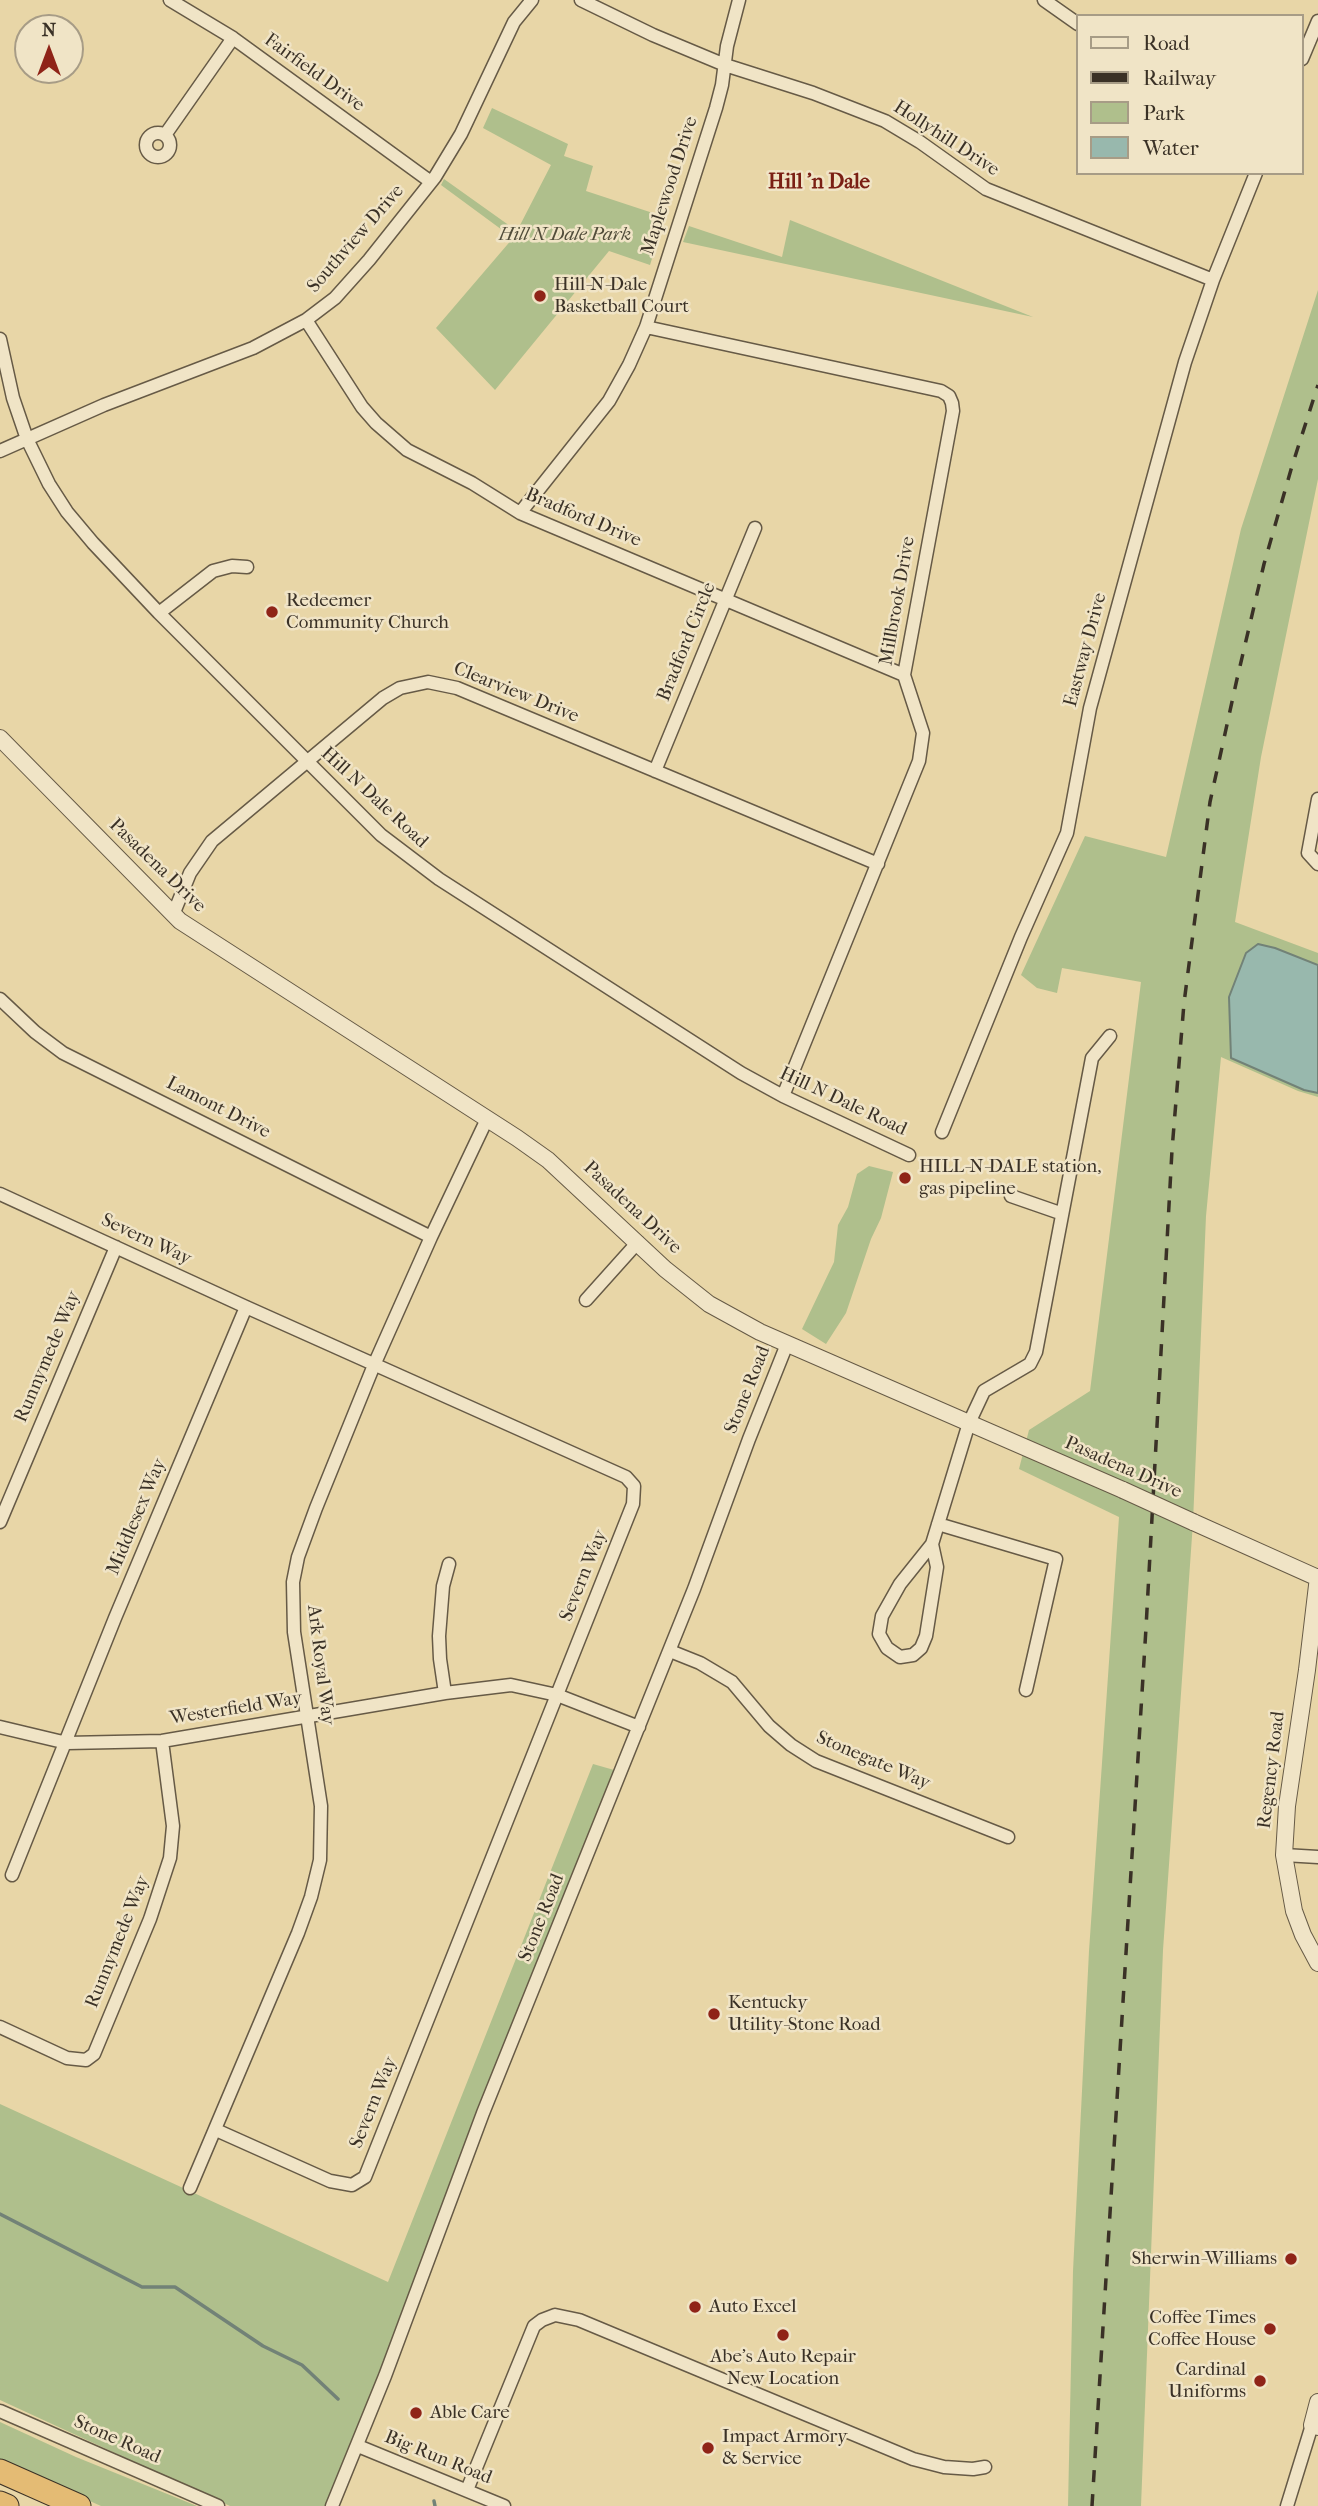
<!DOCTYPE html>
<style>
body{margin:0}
#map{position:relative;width:1318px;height:2506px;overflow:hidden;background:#e8d6a7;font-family:"IM FELL French Canon",serif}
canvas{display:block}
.legend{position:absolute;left:1076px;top:14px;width:228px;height:161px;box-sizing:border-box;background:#f0e4c6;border:2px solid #a79c86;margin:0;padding:9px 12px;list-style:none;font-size:21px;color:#3a3126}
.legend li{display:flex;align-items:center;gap:14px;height:35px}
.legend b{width:35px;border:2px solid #a79c86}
.north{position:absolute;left:14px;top:14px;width:70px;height:70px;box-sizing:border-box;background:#f0e4c6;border:2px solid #a79c86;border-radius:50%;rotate:0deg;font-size:19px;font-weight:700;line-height:28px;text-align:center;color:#3a3126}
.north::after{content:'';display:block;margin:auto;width:24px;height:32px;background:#8f2418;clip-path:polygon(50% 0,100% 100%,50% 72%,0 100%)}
</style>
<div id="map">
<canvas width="1318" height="2506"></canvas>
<ul class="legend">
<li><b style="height:9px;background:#f0e4c6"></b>Road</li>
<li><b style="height:9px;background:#3a3126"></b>Railway</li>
<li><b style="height:19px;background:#afbf8c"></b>Park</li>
<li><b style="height:19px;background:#98b8ad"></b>Water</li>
</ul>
<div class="north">N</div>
</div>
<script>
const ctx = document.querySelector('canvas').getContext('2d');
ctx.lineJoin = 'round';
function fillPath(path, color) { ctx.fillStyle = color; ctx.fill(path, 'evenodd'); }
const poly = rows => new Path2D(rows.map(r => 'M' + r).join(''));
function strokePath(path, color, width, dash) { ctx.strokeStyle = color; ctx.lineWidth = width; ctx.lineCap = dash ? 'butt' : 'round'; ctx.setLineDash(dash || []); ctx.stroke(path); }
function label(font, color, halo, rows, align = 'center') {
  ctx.font = font + ' "IM FELL French Canon",serif'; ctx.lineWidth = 5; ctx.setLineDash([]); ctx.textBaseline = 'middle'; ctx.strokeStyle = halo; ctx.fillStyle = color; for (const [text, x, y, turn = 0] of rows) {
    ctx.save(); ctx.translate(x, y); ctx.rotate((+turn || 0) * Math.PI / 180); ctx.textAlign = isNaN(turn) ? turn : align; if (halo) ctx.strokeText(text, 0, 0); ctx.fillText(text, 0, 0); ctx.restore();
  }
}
fillPath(poly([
 [492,108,568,144,564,156,593,166,586,191,665,217,650,265,609,251,495,390,436,328,513,238,441,185,444,179,517,231,551,165,483,128],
 [790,220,1033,317,683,242,689,226,782,257],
 [1318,290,1318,479,1261,757,1235,922,1318,953,1318,1097,1298,1091,1221,1057,1206,1216,1193,1522,1163,1950,1141,2506,1068,2506,1073,2271,1089,1951,1119,1517,1019,1469,1029,1430,1090,1391,1141,982,1062,968,1057,993,1037,988,1021,975,1085,836,1166,857,1241,529],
 [869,1166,893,1172,881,1218,871,1239,846,1313,826,1344,802,1329,834,1262,838,1225,848,1207,857,1174],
 [593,1764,621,1772,332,2506,230,2506,0,2400,0,2104,388,2282],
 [0,2422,76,2457,197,2506,101,2506,0,2461]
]), '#afbf8c');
const water = poly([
 [1258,944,1275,948,1318,965,1318,1093,1304,1090,1231,1058,1229,997,1246,953,1258,944]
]);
fillPath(water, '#98b8ad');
strokePath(water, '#728277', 2);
strokePath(poly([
 [0,2214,142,2287,175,2287,263,2346,302,2365,338,2399],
 [434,2501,435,2506]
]), '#728277', 3.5);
const minor = poly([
 [170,0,233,38,431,182],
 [581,0,653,35,725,65,813,93,885,121,920,142,986,189,1213,280],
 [1044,0,1078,24],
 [1302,59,1318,21],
 '146 145a12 12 0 1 1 24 0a12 12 0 1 1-24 0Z',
 [165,135,233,38],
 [306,320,362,407,376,423,407,450,472,483,520,513,904,675],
 [646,327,941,391,949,396,952,403,953,411,904,675,923,733,919,761,783,1096],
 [0,339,13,398,27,439,49,484,67,512,93,543,159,613,381,835,439,879,741,1073,783,1096,909,1155],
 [0,451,104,405,253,348,306,320,335,298,369,260,435,177,461,134,514,22,532,0],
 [520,513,609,401,629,365,646,327,716,108,722,85,727,46,739,0],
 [159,613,213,571,232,566,247,567],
 [655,771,755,528],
 [1318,799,1308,853,1318,864],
 [173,915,190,873,212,841,383,698,400,688,428,682,457,688,878,864],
 [0,999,35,1032,63,1053,431,1237],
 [942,1132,1021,937,1067,833,1090,708,1185,362,1213,280,1256,173],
 [0,1194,246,1307,626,1477,634,1486,633,1504,365,2177,352,2185,330,2181,216,2130],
 [1011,1196,1060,1213],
 [586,1300,638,1242],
 [0,1522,116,1247],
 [938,1524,1056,1559,1026,1690],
 [932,1544,937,1567,926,1636,921,1648,913,1655,900,1657,887,1648,879,1634,882,1616,900,1584,932,1544,969,1423,984,1391,1030,1364,1036,1352,1092,1058,1110,1036],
 [670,1651,700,1663,732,1682,769,1726,791,1745,816,1761,1008,1837],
 [445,1693,440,1659,439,1636,443,1586,449,1564],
 [0,1727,67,1743,162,1741,445,1693,511,1685,557,1695,639,1727],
 [1284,1855,1318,1857],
 [12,1875,115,1618,246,1307],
 [0,2027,67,2058,86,2060,94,2054,150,1919,170,1858,173,1826,162,1741],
 [190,2188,298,1933,311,1897,320,1860,321,1806,294,1632,293,1582,298,1557,316,1508,374,1365,431,1237,487,1119],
 [0,2411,218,2506],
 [358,2446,504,2506],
 [467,2490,534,2326,542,2320,555,2315,579,2320,913,2459,944,2467,973,2469,985,2467],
 [332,2506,385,2376,483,2113,694,1589,749,1439,787,1344],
 [1287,2506,1312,2425]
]);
const tertiary = poly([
 [0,738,180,921,517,1138,548,1160,665,1269,709,1304,760,1332,1123,1490],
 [1193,1522,1318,1578],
 [1318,1577,1307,1670,1287,1806,1284,1855,1294,1911,1303,1935,1318,1963],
 [1318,2402,1312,2425,1318,2427]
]);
const motorway = poly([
 [0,2471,79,2506],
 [0,2503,7,2506]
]);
strokePath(minor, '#665a46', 15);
strokePath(tertiary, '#665a46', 18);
strokePath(motorway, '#3a3126', 25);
strokePath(minor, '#f0e4c6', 12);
strokePath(tertiary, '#f0e4c6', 16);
strokePath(motorway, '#e4bb74', 23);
strokePath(poly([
 [1092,2506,1146,1628,1172,1150,1184,1003,1210,802,1237,679,1264,564,1292,466,1318,385]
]), '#3a3126', 3.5, [12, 12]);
const tertiaryBridge = poly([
 [1123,1490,1193,1522]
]);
strokePath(tertiaryBridge, '#665a46', 18, []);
strokePath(tertiaryBridge, '#f0e4c6', 16);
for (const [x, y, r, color] of [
 [540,296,7,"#8f2418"],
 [272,612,7,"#8f2418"],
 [905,1178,7,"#8f2418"],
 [714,2014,7,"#8f2418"],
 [1291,2259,7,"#8f2418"],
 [695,2307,7,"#8f2418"],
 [1270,2329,7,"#8f2418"],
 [783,2335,7,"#8f2418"],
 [1260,2381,7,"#8f2418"],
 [416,2413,7,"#8f2418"],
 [708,2448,7,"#8f2418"]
]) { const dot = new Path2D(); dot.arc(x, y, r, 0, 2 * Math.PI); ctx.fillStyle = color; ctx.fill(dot); strokePath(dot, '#f0e4c6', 2.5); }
label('19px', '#3a3126', '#f0e4c6', [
 ["Fairfield Drive",314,73,36],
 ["Hollyhill Drive",946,139,33],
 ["Maplewood Drive",670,186,-72],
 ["Southview Drive",356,239,-49],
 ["Bradford Drive",583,518,23],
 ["Millbrook Drive",898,601,-80],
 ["Bradford Circle",687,642,-68],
 ["Eastway Drive",1086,650,-75],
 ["Clearview Drive",516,693,22],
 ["Hill N Dale Road",374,798,43],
 ["Pasadena Drive",157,866,44],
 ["Hill N Dale Road",843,1102,25],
 ["Lamont Drive",218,1108,27],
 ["Pasadena Drive",632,1208,43],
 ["Severn Way",146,1240,25],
 ["Runnymede Way",48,1357,-67],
 ["Stone Road",748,1390,-68],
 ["Pasadena Drive",1123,1468,24],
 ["Middlesex Way",137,1517,-67],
 ["Severn Way",584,1576,-68],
 ["Ark Royal Way",320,1665,83],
 ["Westerfield Way",236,1709,-9],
 ["Stonegate Way",873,1761,23],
 ["Regency Road",1272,1770,-83],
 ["Stone Road",542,1918,-68],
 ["Runnymede Way",118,1942,-68],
 ["Severn Way",374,2103,-68],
 ["Stone Road",117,2440,24],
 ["Big Run Road",438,2458,22]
]);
label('italic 19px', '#514d3a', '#f0e4c6', [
 ["Hill N Dale Park",565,235]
]);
label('19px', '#3a3126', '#f0e4c6', [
 ["Hill-N-Dale",554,285],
 ["Basketball Court",554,307],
 ["Redeemer",286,601],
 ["Community Church",286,623],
 ["HILL-N-DALE station,",919,1167],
 ["gas pipeline",919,1189],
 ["Kentucky",728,2003],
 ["Utility-Stone Road",728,2025],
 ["Sherwin-Williams",1277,2259,"right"],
 ["Auto Excel",709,2307],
 ["Coffee Times",1256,2318,"right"],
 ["Coffee House",1256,2340,"right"],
 ["Abe's Auto Repair",783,2357,"center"],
 ["New Location",783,2379,"center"],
 ["Cardinal",1246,2370,"right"],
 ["Uniforms",1246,2392,"right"],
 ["Able Care",430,2413],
 ["Impact Armory",722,2437],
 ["& Service",722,2459]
], 'left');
label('bold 21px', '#7a1f14', '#f0e4c6', [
 ["Hill 'n Dale",819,183]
]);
</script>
